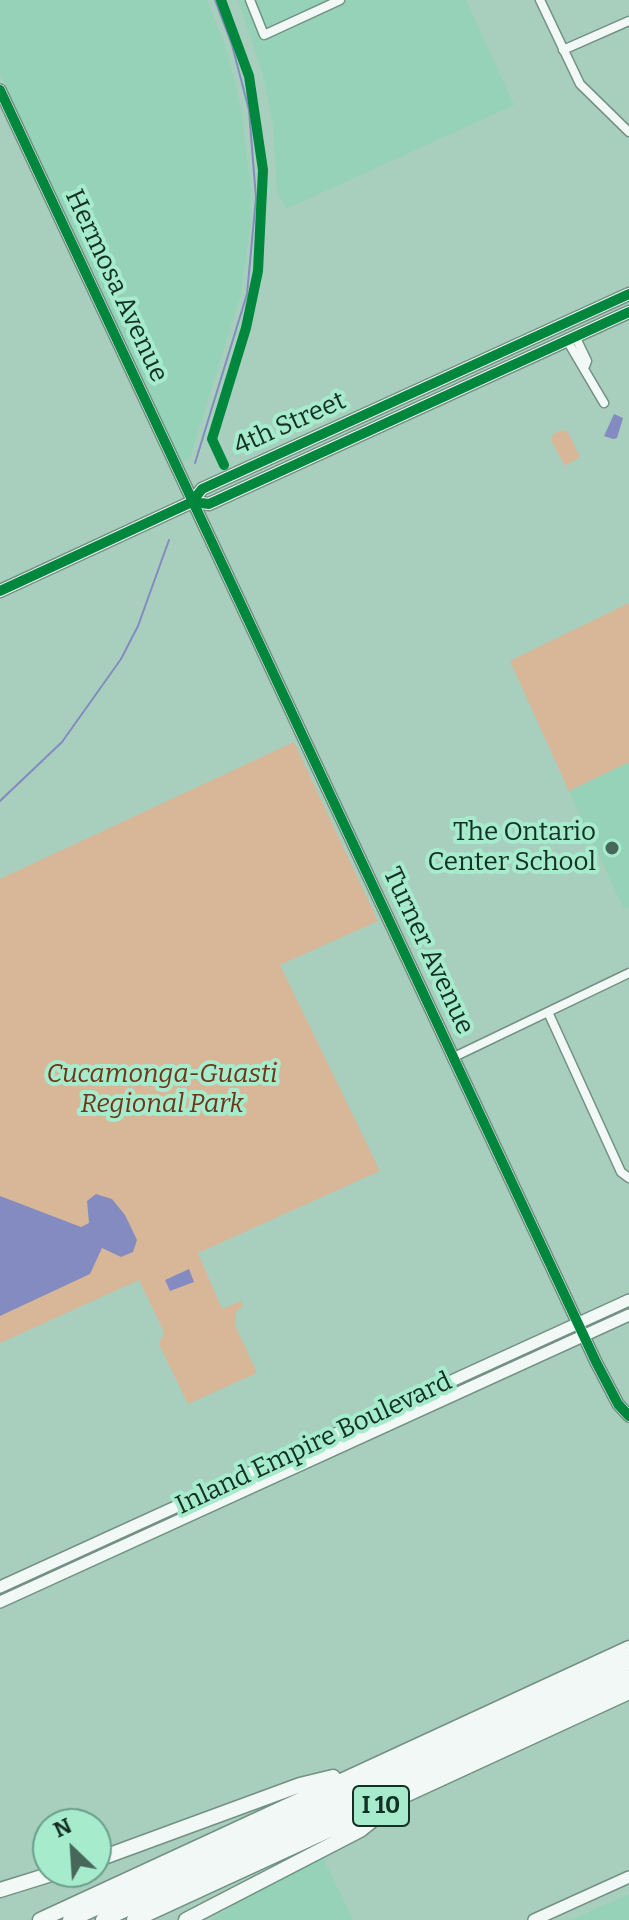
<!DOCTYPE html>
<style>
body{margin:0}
#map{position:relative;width:629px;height:1920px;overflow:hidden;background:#a8cebd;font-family:Bitter,serif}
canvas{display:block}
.north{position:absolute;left:32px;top:1808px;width:80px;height:80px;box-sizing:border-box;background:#a5ebcc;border:2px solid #6ba089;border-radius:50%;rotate:335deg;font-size:22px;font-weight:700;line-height:32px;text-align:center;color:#133024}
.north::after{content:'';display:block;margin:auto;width:28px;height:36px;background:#47675a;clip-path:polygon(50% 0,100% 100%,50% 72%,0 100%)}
</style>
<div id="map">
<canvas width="629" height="1920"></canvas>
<div class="north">N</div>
</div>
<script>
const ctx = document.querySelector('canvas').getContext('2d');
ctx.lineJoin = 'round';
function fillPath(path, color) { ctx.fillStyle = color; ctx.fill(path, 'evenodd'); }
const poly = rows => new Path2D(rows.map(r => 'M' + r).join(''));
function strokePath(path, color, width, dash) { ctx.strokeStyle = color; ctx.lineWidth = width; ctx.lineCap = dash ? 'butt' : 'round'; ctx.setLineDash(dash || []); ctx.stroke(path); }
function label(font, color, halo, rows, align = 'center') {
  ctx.font = font + ' Bitter,serif'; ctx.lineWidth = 8; ctx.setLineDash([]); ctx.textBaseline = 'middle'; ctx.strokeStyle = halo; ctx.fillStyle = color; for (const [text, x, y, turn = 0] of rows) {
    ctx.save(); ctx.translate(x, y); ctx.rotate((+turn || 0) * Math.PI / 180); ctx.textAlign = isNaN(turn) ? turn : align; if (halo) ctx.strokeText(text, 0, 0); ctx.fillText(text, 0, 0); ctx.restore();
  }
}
fillPath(poly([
 [0,0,207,0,225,45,241,106,251,191,250,226,241,294,190,458,180,463,0,74],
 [238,0,466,0,514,105,286,209,277,190,273,125,262,71],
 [629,762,629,907,624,909,569,791],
 [323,1858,353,1920,211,1920,243,1899],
 [629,1894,629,1920,571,1920]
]), '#95d2b8');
fillPath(poly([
 [563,430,568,432,580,457,565,466,551,440,553,434],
 [629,603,629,762,569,791,510,661],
 [294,742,378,921,280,965,380,1171,198,1253,222,1309,241,1301,243,1306,236,1312,235,1325,257,1373,188,1404,159,1344,164,1332,139,1280,0,1343,0,879]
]), '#d8b799');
fillPath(poly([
 [614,414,623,418,617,438,613,439,604,436],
 [96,1194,112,1199,125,1215,137,1240,133,1252,121,1257,102,1248,90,1274,0,1316,0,1196,81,1227,89,1223,87,1201],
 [189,1269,194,1282,170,1291,165,1280]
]), '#848bc0');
strokePath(poly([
 [195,463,247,294,256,198,249,110,232,45,215,0],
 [0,801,62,742,121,659,138,626,169,540]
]), '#848bc0', 2);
const street = poly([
 [250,0,264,35,340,0],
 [540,0,580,84,629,132],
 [563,50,629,21],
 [576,338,587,361,585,366],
 [568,342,604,403],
 [548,1012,621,1172,629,1178],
 [454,1057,629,973]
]);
const secondary = poly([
 [0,90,596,1362,618,1404,629,1416],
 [0,1587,629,1300],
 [0,1602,629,1315],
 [534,1920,629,1877]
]);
const primary = poly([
 [192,502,209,504,629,312],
 [0,591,192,502,202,489,629,294]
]);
const highway = poly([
 [96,1860,300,1785,333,1777],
 [0,1890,58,1872],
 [40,1920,629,1648],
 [70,1920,629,1663],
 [103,1920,629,1678],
 [134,1920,629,1692],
 [186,1920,360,1830,385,1810]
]);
strokePath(street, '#729184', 11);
strokePath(secondary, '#729184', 14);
strokePath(primary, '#729184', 15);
strokePath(highway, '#729184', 17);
strokePath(street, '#f2f8f5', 8);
strokePath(secondary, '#f2f8f5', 11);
strokePath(primary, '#f2f8f5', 12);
strokePath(highway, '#f2f8f5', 14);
strokePath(poly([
 [221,0,249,76,263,170,258,271,246,328,212,439,224,465],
 [0,90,596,1362,618,1404,629,1416],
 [192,502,209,504,629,312],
 [0,591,192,502,202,489,629,294]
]), '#00873e', 10);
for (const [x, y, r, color] of [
 [612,848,8,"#47675a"]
]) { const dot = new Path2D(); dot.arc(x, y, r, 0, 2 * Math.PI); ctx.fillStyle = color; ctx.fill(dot); strokePath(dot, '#a5ebcc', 3); }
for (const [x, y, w] of [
 [381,1806,56]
]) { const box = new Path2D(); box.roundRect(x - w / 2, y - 20, w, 40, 6); ctx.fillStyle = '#a5ebcc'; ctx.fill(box); strokePath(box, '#133024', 2); }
label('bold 24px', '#133024', null, [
 ["I 10",381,1806]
]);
label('26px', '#133024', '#a5ebcc', [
 ["Hermosa Avenue",116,286,65],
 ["4th Street",290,424,-24],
 ["Turner Avenue",428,951,65],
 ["Inland Empire Boulevard",314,1444,-25]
]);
label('26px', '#133024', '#a5ebcc', [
 ["The Ontario",596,833],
 ["Center School",596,863]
], 'right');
label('italic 26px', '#703518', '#a5ebcc', [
 ["Cucamonga-Guasti",162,1075],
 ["Regional Park",162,1105]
]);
</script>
